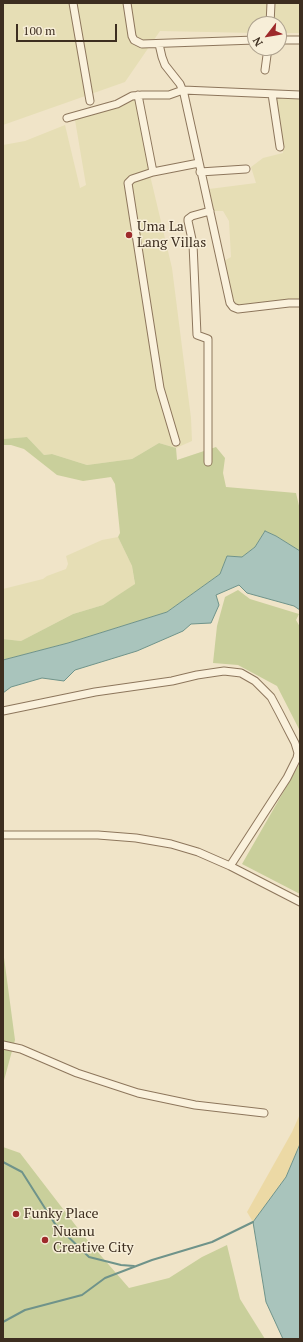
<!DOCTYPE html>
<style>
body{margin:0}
#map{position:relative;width:303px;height:1342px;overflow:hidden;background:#f0e4c8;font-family:"PT Serif",serif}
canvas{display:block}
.frame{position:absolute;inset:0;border:4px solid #3d2e20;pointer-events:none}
.north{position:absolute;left:247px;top:16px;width:40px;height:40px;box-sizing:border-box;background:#f7eed8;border:1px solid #ada18e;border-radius:50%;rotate:239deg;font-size:11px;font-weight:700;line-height:16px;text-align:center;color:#3d2e20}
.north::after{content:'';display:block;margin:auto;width:14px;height:18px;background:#9e2a2b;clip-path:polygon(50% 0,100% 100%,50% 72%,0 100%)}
.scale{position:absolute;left:16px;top:24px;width:101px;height:18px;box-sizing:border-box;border:2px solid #3d2e20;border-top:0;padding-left:5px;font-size:12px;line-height:14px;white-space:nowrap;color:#3d2e20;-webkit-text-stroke:3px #f7eed8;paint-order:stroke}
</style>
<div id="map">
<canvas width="303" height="1342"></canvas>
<div class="frame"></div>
<div class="north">N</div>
<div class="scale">100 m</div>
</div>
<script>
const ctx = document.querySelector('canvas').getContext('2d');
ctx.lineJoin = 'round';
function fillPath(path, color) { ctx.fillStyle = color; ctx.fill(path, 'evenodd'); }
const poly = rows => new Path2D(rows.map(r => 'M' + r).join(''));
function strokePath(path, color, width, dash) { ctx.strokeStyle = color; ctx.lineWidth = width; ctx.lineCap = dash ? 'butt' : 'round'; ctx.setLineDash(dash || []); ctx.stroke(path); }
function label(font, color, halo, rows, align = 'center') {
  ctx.font = font + ' "PT Serif",serif'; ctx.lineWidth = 3; ctx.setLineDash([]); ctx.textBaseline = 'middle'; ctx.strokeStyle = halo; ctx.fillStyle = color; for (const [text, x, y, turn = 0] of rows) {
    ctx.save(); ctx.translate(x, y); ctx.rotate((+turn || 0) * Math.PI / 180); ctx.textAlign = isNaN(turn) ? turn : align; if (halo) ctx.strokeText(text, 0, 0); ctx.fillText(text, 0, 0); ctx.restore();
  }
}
fillPath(poly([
 [3,3,300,3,300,33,279,33,279,24,255,24,255,33,160,31,125,82,3,125],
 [135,96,149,171,172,268,191,418,192,441,176,448,159,443,132,459,87,465,52,454,44,455,27,437,3,439,3,145,25,141,65,125,80,188,86,185,75,120],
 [276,96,300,97,300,302,237,306,228,287,224,261,231,257,229,221,223,211,214,211,209,189,256,183,251,167,263,158,283,153],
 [118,537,132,566,135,585,103,605,73,614,21,641,3,639,3,589,43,579,47,576,66,569,68,564,66,556,102,540]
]), '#e6deb5');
fillPath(poly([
 [27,437,44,455,52,454,87,465,132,459,159,443,176,448,177,460,216,447,225,458,223,473,226,487,296,493,300,510,300,551,276,536,265,531,255,547,242,557,227,556,220,574,167,612,68,643,3,660,3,639,21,641,73,614,103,605,135,584,132,566,118,537,120,533,115,484,111,477,83,481,57,475,24,449,11,445,3,445,3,439],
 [238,590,250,599,299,614,296,620,300,627,300,731,277,686,238,665,213,663,217,626,225,597],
 [300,763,300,894,242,864],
 [3,950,15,1040,3,1084],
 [3,1147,20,1153,83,1235,129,1288,169,1278,202,1257,227,1245,240,1299,265,1339,3,1339]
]), '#c9cf9b');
fillPath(poly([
 [300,1114,300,1144,286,1177,253,1222,247,1212,292,1132]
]), '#ecd9a5');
const water = poly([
 [265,531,276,536,300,551,300,610,294,606,247,593,239,585,216,595,219,605,211,623,191,624,183,631,137,651,75,670,64,681,42,678,11,687,3,693,3,660,68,643,167,612,220,574,227,556,242,557,255,547,265,531],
 [300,1144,300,1339,283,1339,266,1302,253,1222,286,1177,300,1144]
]);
fillPath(water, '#a9c4bc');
strokePath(water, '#6f938a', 1);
strokePath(poly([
 [3,1162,22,1172,55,1224,89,1257,121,1265,134,1266],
 [3,1322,25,1310,82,1295,105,1278,152,1260,212,1242,253,1222]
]), '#6f938a', 2);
const minor = poly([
 [73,3,90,101],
 [127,3,132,36,134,40,142,44,255,40],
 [270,24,271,3],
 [279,40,300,40],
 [159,44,162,57,165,65,180,84,184,94,230,303,233,307,238,309,289,303,300,303],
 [265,70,268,48],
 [272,94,280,147],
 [138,95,153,172],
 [67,118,117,104,132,96,142,95,169,95,183,90,300,95],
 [200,172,246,169],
 [176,442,160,388,128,183,132,179,153,172,199,163],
 [208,462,208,339,197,335,193,244,188,221,188,219,192,216,210,211],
 [3,711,95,692,172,681,197,675,224,671,241,673,255,681,271,697,279,712,295,743,298,753,297,758,287,778,230,866],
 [3,835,98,835,136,838,171,844,198,852,230,866,300,902],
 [3,1045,21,1049,77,1073,138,1093,195,1105,264,1113]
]);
strokePath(minor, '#8d765c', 9);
strokePath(minor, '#faf1dc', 7);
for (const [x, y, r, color] of [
 [129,235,4,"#9e2a2b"],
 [16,1214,4,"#9e2a2b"],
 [45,1240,4,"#9e2a2b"]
]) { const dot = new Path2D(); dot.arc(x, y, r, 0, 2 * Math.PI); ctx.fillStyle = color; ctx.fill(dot); strokePath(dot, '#f7eed8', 1.5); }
label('14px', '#3d2e20', '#f7eed8', [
 ["Uma La",137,227],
 ["Lang Villas",137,243],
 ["Funky Place",24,1214],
 ["Nuanu",53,1232],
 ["Creative City",53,1248]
], 'left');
</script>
